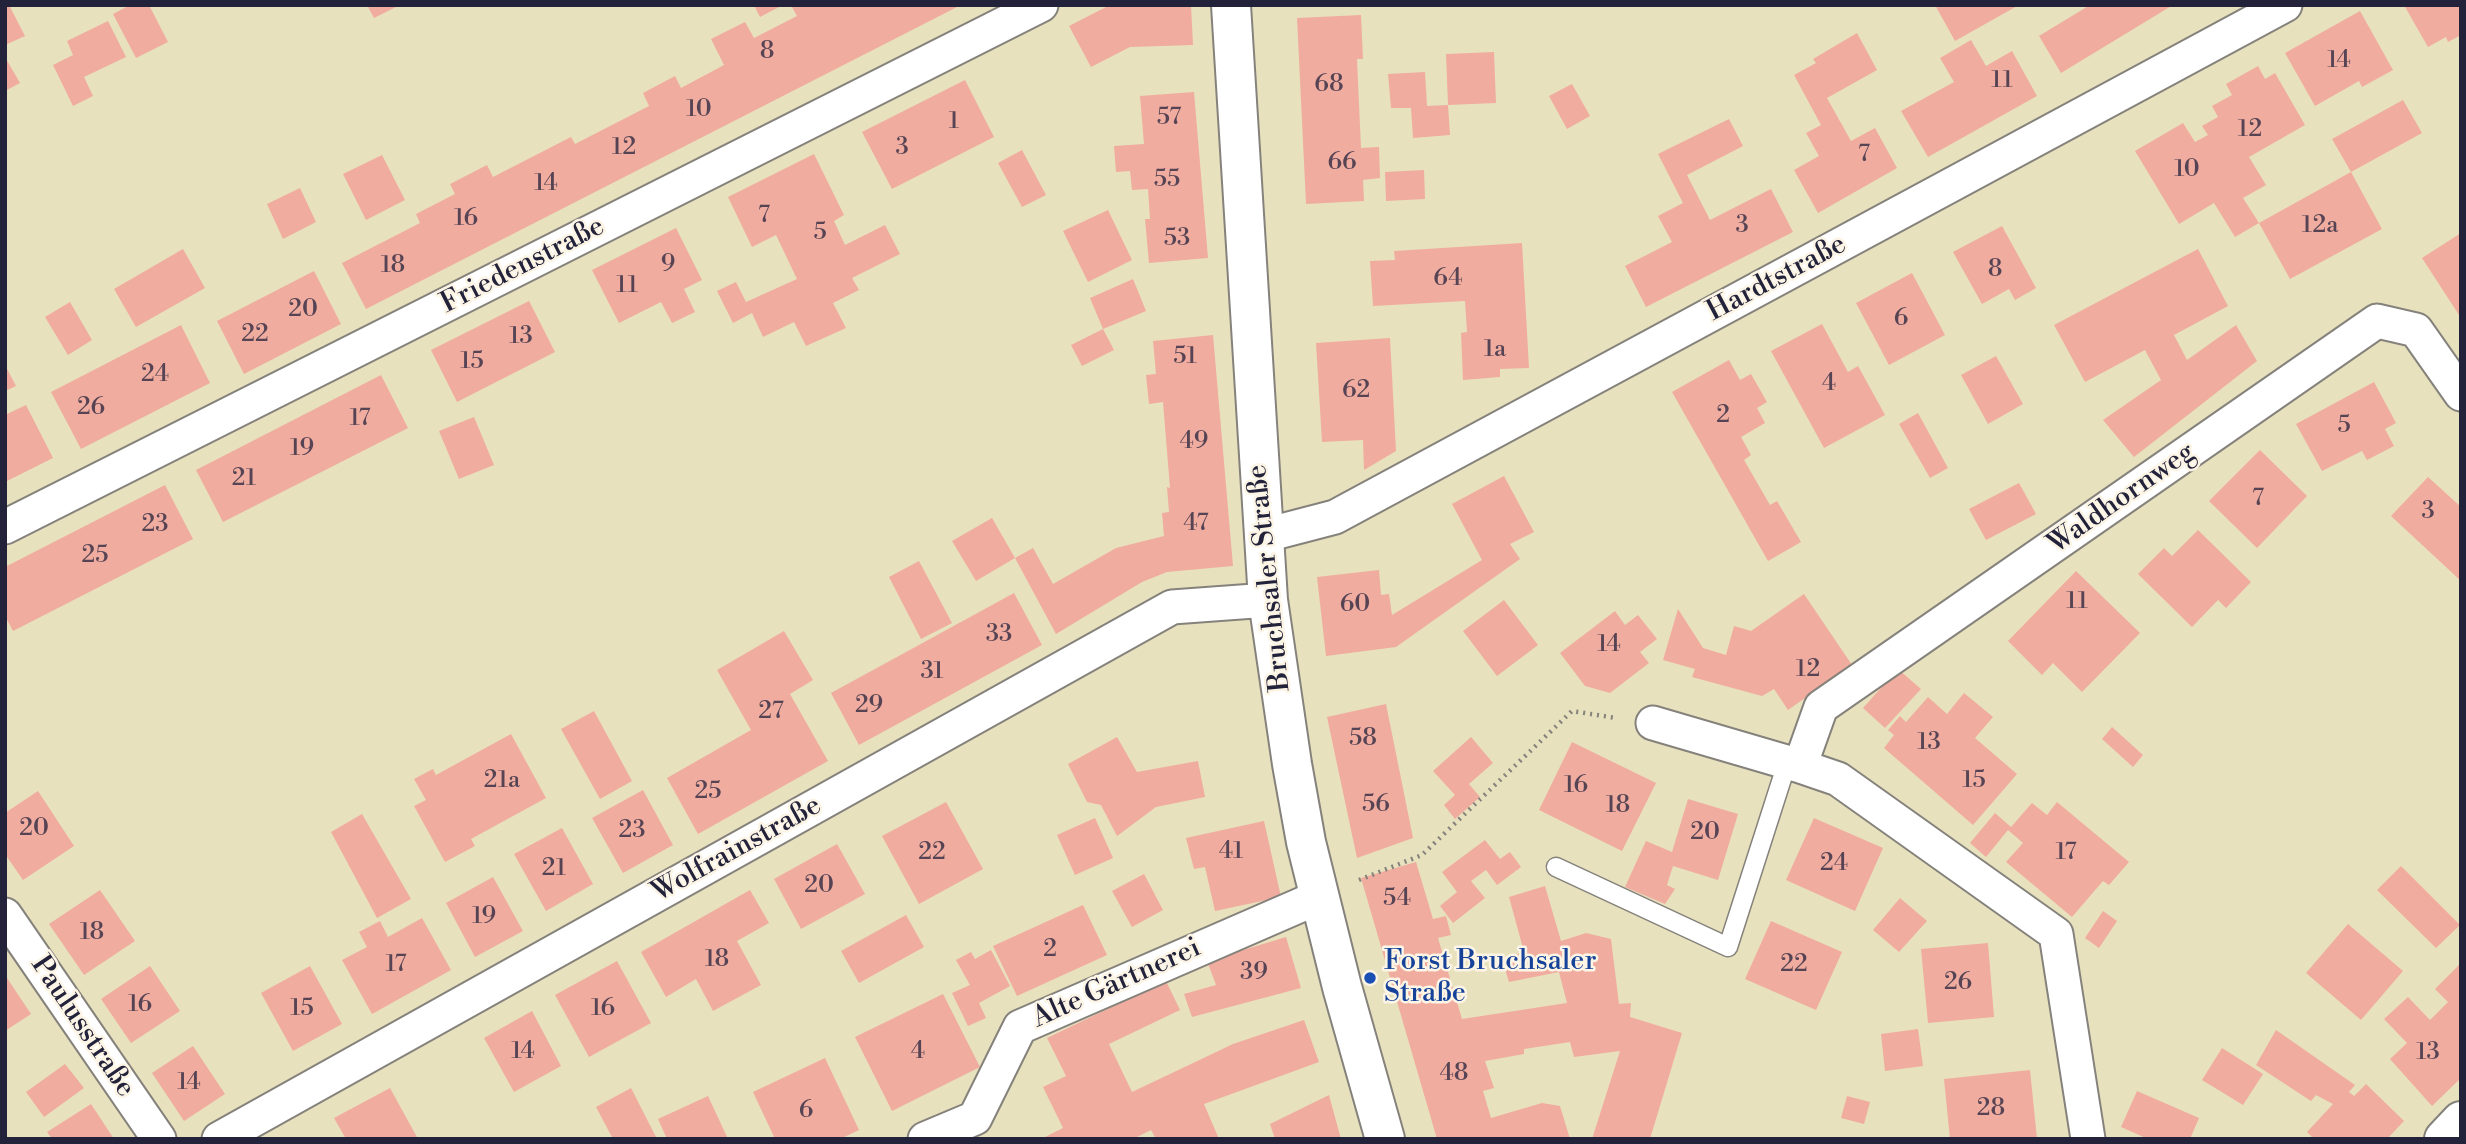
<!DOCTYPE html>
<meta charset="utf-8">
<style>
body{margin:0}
#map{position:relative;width:2466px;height:1144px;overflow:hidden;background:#e8e1be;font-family:"Libre Bodoni",serif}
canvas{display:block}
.frame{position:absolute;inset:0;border:7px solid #22223b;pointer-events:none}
</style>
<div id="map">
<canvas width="2466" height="1144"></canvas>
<div class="frame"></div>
</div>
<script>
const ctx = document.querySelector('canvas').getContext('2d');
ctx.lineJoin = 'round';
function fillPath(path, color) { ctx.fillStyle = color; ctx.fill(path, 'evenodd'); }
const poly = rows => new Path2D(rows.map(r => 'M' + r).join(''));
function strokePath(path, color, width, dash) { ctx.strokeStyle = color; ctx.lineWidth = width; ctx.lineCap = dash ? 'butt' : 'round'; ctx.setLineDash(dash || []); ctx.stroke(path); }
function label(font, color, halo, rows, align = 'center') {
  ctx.font = font + ' "Libre Bodoni",serif'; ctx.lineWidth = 5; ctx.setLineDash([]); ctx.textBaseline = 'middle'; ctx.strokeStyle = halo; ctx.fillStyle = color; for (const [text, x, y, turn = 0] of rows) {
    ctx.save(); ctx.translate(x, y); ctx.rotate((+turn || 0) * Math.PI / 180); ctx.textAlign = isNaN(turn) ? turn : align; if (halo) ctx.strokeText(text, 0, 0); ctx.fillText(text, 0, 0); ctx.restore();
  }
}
fillPath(poly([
 [5,5,9,5,25,36,5,45],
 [130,5,149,5,168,42,136,58,113,14],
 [367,5,400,5,374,18],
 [754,5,783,5,760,17],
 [795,5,961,5,366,309,342,263,420,223,416,214,455,194,450,184,487,165,493,177,571,137,575,144,649,106,643,93,675,76,681,88,724,65,711,39,745,22,754,38,797,16,792,7],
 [1110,5,1191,5,1193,45,1130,47,1091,67,1069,26],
 [1935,5,2019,5,1955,41],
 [2090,5,2173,5,2061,73,2039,36],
 [2404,5,2461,5,2461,35,2448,42,2446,37,2428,47],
 [2360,11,2393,70,2362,87,2359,81,2315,106,2285,53],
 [1361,15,1363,59,1357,59,1361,148,1379,147,1380,178,1363,180,1364,201,1306,204,1297,18],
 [108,21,126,57,84,77,93,96,73,106,53,65,73,55,67,41],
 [1857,33,1877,70,1827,98,1851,141,1875,128,1897,168,1818,213,1794,170,1819,156,1806,133,1821,125,1794,75,1816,63,1813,59],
 [1971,40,1986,66,2012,51,2037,96,1928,157,1901,111,1954,82,1940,58],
 [1494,52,1496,103,1448,105,1446,54],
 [5,57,20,83,5,91],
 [2258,66,2265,79,2275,73,2305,125,2249,157,2266,185,2243,198,2259,223,2235,237,2214,203,2179,224,2135,151,2183,123,2195,142,2208,135,2202,126,2218,117,2212,106,2232,95,2226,84],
 [1425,72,1427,106,1448,105,1450,135,1413,138,1411,108,1391,108,1388,74],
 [965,80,994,137,892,189,862,132],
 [1572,84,1590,116,1567,129,1549,96],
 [1194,92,1208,258,1149,263,1145,219,1150,219,1148,189,1132,190,1130,171,1116,172,1114,146,1144,144,1140,96],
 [2403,100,2422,133,2351,172,2332,139],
 [1729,119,1743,146,1687,175,1710,220,1771,189,1793,232,1646,307,1625,266,1672,242,1658,216,1683,203,1658,154],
 [1022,150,1046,195,1022,207,998,163],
 [814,154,844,215,834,221,845,245,885,225,900,254,852,278,859,290,833,303,846,328,806,346,794,322,763,337,752,313,733,323,717,291,736,282,746,302,797,279,776,235,752,247,728,197],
 [382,155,405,200,366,220,343,174],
 [1424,170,1425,199,1386,201,1385,172],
 [2351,172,2382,229,2290,279,2259,223],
 [300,188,316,222,283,239,267,204],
 [1108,210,1132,260,1088,282,1063,231],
 [2002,226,2036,288,2015,300,2009,289,1982,304,1953,252],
 [676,228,702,280,684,289,695,312,672,323,661,302,619,323,592,270],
 [2461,233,2461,318,2422,258],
 [1522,243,1529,368,1500,369,1500,377,1463,380,1461,333,1467,332,1465,301,1373,306,1370,261,1395,260,1394,251],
 [183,249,205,288,136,327,114,289],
 [2198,249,2228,306,2174,335,2187,360,2236,325,2257,361,2134,457,2103,420,2161,380,2145,350,2085,382,2054,325],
 [314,271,341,324,244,374,217,321],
 [1912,273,1945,335,1889,365,1856,303],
 [1133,279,1146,311,1103,329,1114,350,1082,366,1071,345,1103,329,1090,298],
 [529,301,555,352,457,402,431,350],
 [70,302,92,340,68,355,45,317],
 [1822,324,1848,372,1858,366,1885,415,1824,448,1771,351],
 [181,325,210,383,81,449,51,392],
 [1213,335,1233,566,1167,572,1142,582,1056,634,1015,558,976,581,952,541,992,518,1015,558,1033,548,1053,584,1116,548,1164,536,1162,513,1169,512,1167,487,1170,488,1163,402,1149,404,1146,375,1156,374,1153,341],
 [1390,338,1396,451,1364,470,1363,440,1322,442,1316,343],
 [1996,356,2023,404,1988,424,1961,375],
 [1729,360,1740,380,1751,374,1767,402,1757,408,1765,423,1741,437,1751,455,1744,460,1770,505,1777,501,1801,542,1768,561,1672,392],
 [5,365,16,386,5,391],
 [381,375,408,428,223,522,196,470],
 [2374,382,2396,423,2385,429,2394,446,2367,460,2362,451,2322,471,2296,424],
 [26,405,53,458,5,482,5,415],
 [1918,413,1948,468,1930,478,1899,424],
 [474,417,494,465,459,479,439,431],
 [2260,450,2307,496,2257,548,2209,501],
 [1504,476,1534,532,1510,544,1520,559,1396,647,1326,656,1317,577,1379,570,1381,595,1389,594,1392,615,1482,560,1452,504],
 [2428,477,2461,507,2461,581,2391,516],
 [2019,483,2036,514,1986,540,1969,509],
 [165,485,193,539,13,631,5,616,5,567],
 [2198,530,2251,582,2226,608,2218,600,2192,627,2138,574,2164,548,2172,556],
 [919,561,952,623,921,639,889,577],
 [2076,571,2140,633,2082,692,2053,663,2042,675,2008,641],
 [1014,593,1042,645,859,745,831,693],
 [1804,594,1852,665,1788,710,1774,689,1762,696,1692,677,1695,669,1663,660,1678,609,1703,648,1726,655,1734,626,1751,631],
 [1504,600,1538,645,1497,676,1463,631],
 [1615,611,1625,625,1638,615,1657,639,1640,652,1649,663,1610,693,1585,686,1560,653],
 [784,631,813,680,790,694,828,761,698,834,667,778,751,730,717,670],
 [1898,669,1921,689,1885,728,1863,708],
 [1964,693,1993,717,1975,738,2017,774,1973,825,1884,748,1894,735,1888,730,1900,716,1906,722,1928,697,1947,714],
 [1386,704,1413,838,1357,858,1327,717],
 [594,711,632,781,600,799,561,729],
 [2112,727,2143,755,2133,767,2102,739],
 [511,734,546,798,471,839,475,846,445,862,414,806,426,800,414,779,433,769,436,775],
 [1117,737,1137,772,1198,761,1205,797,1156,807,1117,836,1101,805,1087,802,1068,764],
 [1471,737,1493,763,1469,784,1480,797,1455,819,1444,805,1455,795,1433,771],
 [1572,742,1656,783,1622,851,1539,810],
 [643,790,673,845,623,873,592,818],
 [38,791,74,846,23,880,5,854,5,813],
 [1688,799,1738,814,1718,880,1673,866,1667,885,1675,889,1665,904,1625,887,1646,841,1672,852],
 [946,802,983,869,919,904,882,836],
 [2057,802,2129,862,2109,885,2103,881,2072,917,2006,862,2023,843,2008,830,1986,857,1970,843,1995,813,2011,827,2032,803,2047,815],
 [362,814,411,899,377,918,331,832],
 [1095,818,1113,858,1075,875,1057,835],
 [1814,818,1883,848,1855,911,1786,880],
 [1264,821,1281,897,1215,911,1205,867,1194,869,1186,838],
 [562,828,593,884,546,911,514,854],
 [1485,840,1500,859,1510,852,1521,867,1497,885,1486,870,1471,881,1485,898,1453,923,1440,906,1457,892,1442,872],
 [837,844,865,894,801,929,774,879],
 [1416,862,1433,919,1446,916,1451,935,1438,938,1462,1019,1567,1003,1559,972,1509,982,1502,959,1524,952,1509,897,1545,886,1561,941,1586,933,1611,939,1619,1004,1631,1003,1630,1017,1682,1033,1650,1139,1592,1139,1620,1051,1574,1057,1570,1042,1524,1049,1524,1054,1485,1061,1494,1088,1483,1091,1491,1118,1542,1103,1560,1106,1570,1139,1437,1139,1361,878],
 [2401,866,2460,925,2436,948,2377,890],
 [1144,874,1163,910,1132,927,1112,891],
 [493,877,523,931,475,957,446,903],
 [100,890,135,941,84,975,49,924],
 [750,890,769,923,737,941,761,985,713,1011,696,979,666,997,641,952],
 [1900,898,1927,921,1899,952,1873,930],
 [1083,905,1107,955,1017,996,993,946],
 [2103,911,2117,921,2099,948,2085,938],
 [906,915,924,947,859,983,841,951],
 [422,918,451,970,372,1014,342,960,367,947,359,932,380,921,388,937],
 [1771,921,1842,952,1816,1010,1745,979],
 [2348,924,2403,971,2361,1020,2306,973],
 [1286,937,1301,988,1192,1017,1184,994,1216,985,1207,961],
 [1988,943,1994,1017,1928,1023,1921,949],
 [991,950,1010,986,979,1003,986,1018,968,1026,952,993,970,985,956,960,971,952,975,959],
 [617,961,651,1023,589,1057,555,995],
 [2461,963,2461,1078,2432,1106,2390,1059,2407,1043,2384,1019,2408,997,2430,1020,2448,1002,2435,989],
 [150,966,180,1011,131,1043,101,999],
 [310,966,342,1024,293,1051,261,993],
 [5,975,31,1014,5,1031],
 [1166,981,1180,1010,1109,1044,1132,1092,1233,1044,1304,1020,1319,1062,1204,1104,1219,1139,1156,1139,1151,1130,1133,1139,1041,1139,1063,1128,1043,1087,1066,1076,1047,1038],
 [943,994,980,1067,892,1111,855,1037],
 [532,1011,561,1066,514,1092,484,1038],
 [1918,1029,1923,1066,1885,1071,1881,1034],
 [2276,1030,2355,1085,2349,1092,2354,1096,2366,1084,2404,1121,2387,1139,2314,1139,2307,1132,2333,1104,2316,1095,2311,1101,2256,1065],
 [193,1046,225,1094,184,1121,152,1073],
 [2222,1048,2263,1074,2243,1105,2202,1080],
 [825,1058,859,1130,840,1139,775,1139,753,1092],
 [65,1064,84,1088,44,1117,26,1092],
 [2030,1070,2037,1139,1950,1139,1944,1079],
 [390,1088,418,1139,346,1139,334,1118],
 [631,1088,657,1139,613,1139,596,1107],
 [2137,1091,2199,1118,2190,1139,2148,1139,2121,1127],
 [1329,1095,1341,1139,1275,1139,1270,1124],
 [708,1096,728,1139,667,1139,658,1119],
 [1847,1096,1870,1102,1864,1124,1841,1118],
 [91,1104,114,1139,52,1139,47,1132]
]), '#f0ac9f');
const service = poly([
 [1556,867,1728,947,1787,763]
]);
const minor = poly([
 [5,527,1041,5],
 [1262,536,1335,517,2285,5],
 [1653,723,1800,766],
 [5,915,159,1139],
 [219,1139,1172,607,1268,600],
 [925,1139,975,1118,1020,1027,1319,897],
 [2088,1139,2056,934,1838,779,1800,766,1821,707,2377,321,2416,330,2461,394]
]);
const tertiary = poly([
 [1231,5,1268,600,1292,764,1306,842,1342,987,1385,1139],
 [2444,1139,2461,1121]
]);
strokePath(service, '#85827c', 21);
strokePath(minor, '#85827c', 37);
strokePath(tertiary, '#85827c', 42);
strokePath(poly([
 [1359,880,1422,855,1572,711,1616,718]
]), '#85827c', 4.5, [2, 5]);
strokePath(service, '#fff', 18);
strokePath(minor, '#fff', 33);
strokePath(tertiary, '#fff', 38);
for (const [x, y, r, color] of [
 [1370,978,7,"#1a4fb4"]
]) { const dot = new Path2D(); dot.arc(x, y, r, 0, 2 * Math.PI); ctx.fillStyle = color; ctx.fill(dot); strokePath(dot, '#fcf5e5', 2.5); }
label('24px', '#564454', null, [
 ["8",767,52],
 ["14",2339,61],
 ["11",2002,81],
 ["68",1329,85],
 ["10",699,110],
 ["57",1169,118],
 ["1",954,122],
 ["12",2250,130],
 ["12",624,148],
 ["3",902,148],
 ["7",1864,155],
 ["66",1342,163],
 ["10",2187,170],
 ["55",1167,180],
 ["14",546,184],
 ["7",764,216],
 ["16",466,219],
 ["3",1742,226],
 ["12a",2320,226],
 ["5",820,233],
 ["53",1177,239],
 ["9",668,265],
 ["18",393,266],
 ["8",1995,270],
 ["64",1448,279],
 ["11",627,286],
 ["20",303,310],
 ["6",1901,319],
 ["22",255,335],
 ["13",521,337],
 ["1a",1495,350],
 ["51",1185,357],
 ["15",472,362],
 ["24",155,375],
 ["4",1829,384],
 ["62",1356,391],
 ["26",91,408],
 ["2",1723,416],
 ["17",360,419],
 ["5",2344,426],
 ["49",1194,442],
 ["19",302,449],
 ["21",244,479],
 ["7",2258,499],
 ["3",2428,512],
 ["47",1196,524],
 ["23",155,525],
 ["25",95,556],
 ["11",2077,602],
 ["60",1355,605],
 ["33",999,635],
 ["14",1609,645],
 ["12",1808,670],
 ["31",932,672],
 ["29",869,706],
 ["27",771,712],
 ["58",1363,739],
 ["13",1929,743],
 ["21a",502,781],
 ["15",1974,781],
 ["16",1576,786],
 ["25",708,792],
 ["56",1376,805],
 ["18",1618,806],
 ["20",34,829],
 ["23",632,831],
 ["20",1705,833],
 ["41",1231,852],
 ["22",932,853],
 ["17",2066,853],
 ["24",1834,864],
 ["21",554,869],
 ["20",819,886],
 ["54",1397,899],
 ["19",484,917],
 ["18",92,933],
 ["2",1050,950],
 ["18",717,960],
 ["17",396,965],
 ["22",1794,965],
 ["39",1254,973],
 ["26",1958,983],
 ["16",140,1005],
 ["15",302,1009],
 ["16",603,1009],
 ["14",523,1052],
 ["4",918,1052],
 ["13",2428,1053],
 ["48",1454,1074],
 ["14",189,1083],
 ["28",1991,1109],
 ["6",806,1111]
]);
label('28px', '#22223b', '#fcf5e5', [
 ["Friedenstraße",523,266,-27],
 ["Hardtstraße",1777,279,-28],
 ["Waldhornweg",2122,499,-35],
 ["Bruchsaler Straße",1270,578,-96],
 ["Wolfrainstraße",737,850,-29],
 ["Alte Gärtnerei",1117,984,-24],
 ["Paulusstraße",82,1027,56]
]);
label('28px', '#164399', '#fcf5e5', [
 ["Forst Bruchsaler",1384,962],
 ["Straße",1384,994]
], 'left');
</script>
